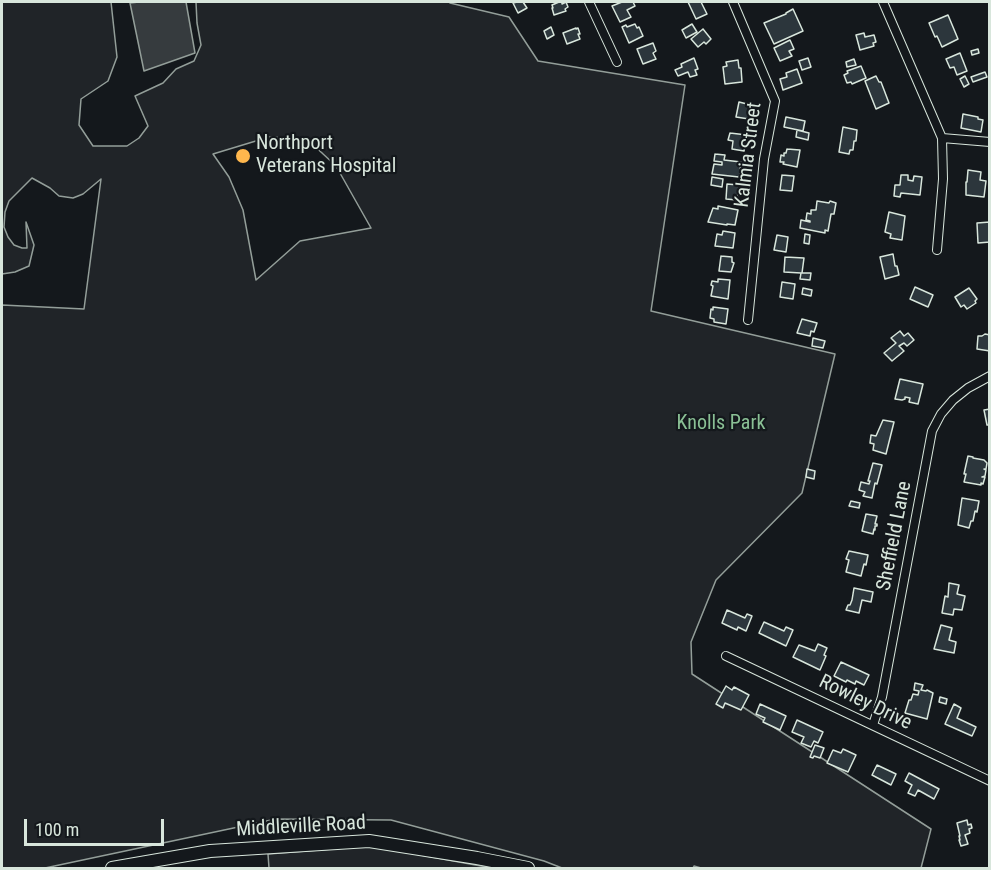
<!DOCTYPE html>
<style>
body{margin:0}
#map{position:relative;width:991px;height:870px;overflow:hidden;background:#14181c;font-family:"Roboto Condensed",sans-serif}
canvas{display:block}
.frame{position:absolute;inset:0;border:3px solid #d8e6dc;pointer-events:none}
.scale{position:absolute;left:24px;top:819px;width:140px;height:27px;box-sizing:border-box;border:3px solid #d8e6dc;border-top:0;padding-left:8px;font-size:18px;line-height:21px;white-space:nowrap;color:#d8e6dc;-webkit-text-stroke:4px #14181c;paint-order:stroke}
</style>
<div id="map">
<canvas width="991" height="870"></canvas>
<div class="frame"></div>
<div class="scale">100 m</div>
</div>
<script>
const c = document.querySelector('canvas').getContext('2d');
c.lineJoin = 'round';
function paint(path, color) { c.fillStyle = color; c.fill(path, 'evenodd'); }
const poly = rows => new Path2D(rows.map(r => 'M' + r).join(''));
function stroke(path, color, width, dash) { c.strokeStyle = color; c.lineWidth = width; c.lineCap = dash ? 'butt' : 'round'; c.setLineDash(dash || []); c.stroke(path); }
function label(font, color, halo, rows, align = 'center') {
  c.font = font + ' "Roboto Condensed",sans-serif'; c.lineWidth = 4.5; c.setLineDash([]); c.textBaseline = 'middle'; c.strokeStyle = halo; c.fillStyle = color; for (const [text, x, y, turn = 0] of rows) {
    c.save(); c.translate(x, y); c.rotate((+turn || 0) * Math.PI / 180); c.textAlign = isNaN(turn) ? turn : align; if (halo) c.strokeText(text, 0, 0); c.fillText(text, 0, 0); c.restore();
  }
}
const green = poly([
 [2,2,111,2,117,57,108,81,81,99,79,125,93,146,127,146,139,138,148,126,135,96,163,83,176,69,194,61,201,45,197,23,196,2,449,2,450,3,509,17,538,61,685,85,651,311,835,354,802,493,716,580,691,642,692,674,931,829,921,868,701,868,694,866,693,868,562,868,544,861,391,820,276,819,45,868,2,868,2,305,84,309,101,179,83,194,73,198,59,196,50,188,32,178,9,201,5,212,4,227,8,237,14,245,22,248,27,248,26,222,34,245,29,266,15,272,2,274,2,2],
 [269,137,307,139,336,166,371,228,300,241,256,280,243,210,229,177,213,154,269,137],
 [371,846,492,868,269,868,268,854,371,846]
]);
paint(green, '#202428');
stroke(green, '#939e99', 1.5);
const water = poly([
 [139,2,186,2,195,53,144,71,130,3,139,2]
]);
paint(water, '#363b3e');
stroke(water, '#939e99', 1.5);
const building = poly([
 [517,2,523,2,527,8,518,13,513,3,517,2],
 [559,2,562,2,562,4,566,2,568,7,565,9,566,11,554,15,552,8,553,8,552,5,559,2],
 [622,2,633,2,635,6,627,10,631,17,620,22,612,6,622,2],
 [688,2,701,2,707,14,696,19,688,2],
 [793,9,803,31,774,44,764,23,786,14,786,13,793,9],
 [948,15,958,39,942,47,937,36,935,37,929,23,948,15],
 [635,24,637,28,639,27,643,36,629,43,622,27,626,25,627,27,635,24],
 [692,24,697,32,686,38,682,30,692,24],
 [551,27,554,35,547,39,544,31,551,27],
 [576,28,576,29,578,28,580,34,578,34,580,39,567,44,563,33,576,28],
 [703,29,711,39,706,44,704,42,698,47,691,39,703,29],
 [864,33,865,37,874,35,876,42,873,43,874,46,860,50,856,35,864,33],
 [790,40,794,49,789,51,792,56,780,61,774,48,790,40],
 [653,43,656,51,653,53,656,59,643,64,637,49,653,43],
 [978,49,979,53,972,55,971,51,978,49],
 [960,53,967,71,957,75,954,67,950,68,946,59,960,53],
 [694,58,698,69,695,70,697,75,690,77,688,72,678,76,675,70,682,67,681,64,694,58],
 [808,58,811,67,802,70,799,61,808,58],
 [854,59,856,65,847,67,846,62,854,59],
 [738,60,739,68,741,68,742,82,725,84,723,67,727,66,726,62,738,60],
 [861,66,866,78,852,84,851,82,847,83,844,75,848,73,847,71,861,66],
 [797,69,802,83,783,90,780,79,787,77,786,73,797,69],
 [985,72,987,77,973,82,971,77,985,72],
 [876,76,879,82,881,82,889,103,876,109,865,81,876,76],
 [965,76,969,84,964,87,960,79,965,76],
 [739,102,751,105,749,119,736,117,739,102],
 [963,114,978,117,978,119,983,120,981,132,961,128,963,114],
 [786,117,805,121,803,131,784,127,786,117],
 [843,127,857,130,856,141,854,141,853,150,850,150,849,154,839,152,843,127],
 [797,130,809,133,808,140,796,137,797,130],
 [730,133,747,135,744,151,732,149,733,141,728,140,730,133],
 [787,149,800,150,797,167,783,164,784,162,780,162,781,155,784,156,784,153,786,153,787,149],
 [715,154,725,155,724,160,741,162,740,168,742,168,739,177,712,174,714,164,722,165,722,162,714,161,715,154],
 [968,170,981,172,980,180,986,181,984,197,966,195,966,182,967,182,968,170],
 [782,175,794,176,792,191,780,190,782,175],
 [901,175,908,175,908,180,913,181,914,176,922,177,920,195,901,193,900,197,894,196,895,185,900,185,901,175],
 [712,177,723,179,722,187,711,185,712,177],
 [727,184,739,185,737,200,726,199,727,184],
 [817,201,829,203,830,201,836,203,834,214,831,214,828,231,825,230,825,233,800,228,801,220,810,222,810,221,806,220,807,213,811,214,811,210,816,210,817,201],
 [718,206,738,210,735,225,727,224,727,225,708,222,713,208,718,209,718,206],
 [889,212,905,216,902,240,890,238,891,234,885,232,889,212],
 [990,222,990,242,978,243,977,223,990,222],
 [723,231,735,233,733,248,715,246,717,234,722,235,723,231],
 [805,234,810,235,809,244,804,243,805,234],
 [777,235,788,237,786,252,774,250,777,235],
 [893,254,895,266,897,266,899,275,885,279,880,257,893,254],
 [721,256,732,257,732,262,734,263,731,272,719,271,721,256],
 [785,257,804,258,802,273,811,273,810,280,800,279,801,273,784,272,785,257],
 [718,279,730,280,728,299,711,296,713,286,711,285,712,281,718,282,718,279],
 [782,282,795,284,793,299,780,297,782,282],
 [915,287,933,295,928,307,910,299,915,287],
 [803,288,812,290,811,296,802,294,803,288],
 [969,288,977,299,975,301,976,303,967,309,964,305,961,307,955,297,969,288],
 [713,307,728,309,726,324,714,322,714,319,710,318,711,309,713,310,713,307],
 [802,319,817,323,814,332,811,331,810,336,797,333,802,319],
 [900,331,904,336,908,333,914,340,907,346,904,343,899,346,904,351,892,361,884,353,896,343,891,338,900,331],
 [985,334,990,335,990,351,977,349,978,336,982,336,985,334],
 [813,338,825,341,823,348,812,346,813,338],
 [900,379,923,384,918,404,909,402,910,398,905,397,905,399,902,400,895,399,900,379],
 [990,409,990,425,987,425,984,410,990,409],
 [883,420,894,422,886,454,873,450,874,444,870,443,871,435,876,436,883,420],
 [968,456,973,457,973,458,984,460,987,463,986,469,984,469,986,470,985,476,982,477,985,477,983,484,981,483,981,485,964,482,966,474,964,474,968,456],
 [873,463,882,465,877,484,875,483,872,498,863,496,865,492,859,490,861,482,869,484,870,481,868,481,873,463],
 [807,469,815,471,814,479,806,477,807,469],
 [962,498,979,501,977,512,975,511,973,521,971,521,969,528,958,525,962,498],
 [851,501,860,503,859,508,849,506,851,501],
 [866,514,877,516,875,524,877,524,877,526,875,526,875,530,874,529,873,534,862,531,866,514],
 [849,551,868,555,866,565,864,564,861,576,846,572,849,560,846,559,849,551],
 [949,583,959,585,957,594,965,596,962,610,954,609,953,615,942,613,945,596,948,597,949,583],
 [854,588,873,592,871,602,862,600,859,613,846,610,848,605,850,605,852,600,854,588],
 [727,610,745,618,747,614,752,616,746,631,738,627,737,630,722,623,727,610],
 [764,622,784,631,786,627,793,630,786,646,759,633,764,622],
 [941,625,952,628,949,640,956,642,954,653,934,649,941,625],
 [818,644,827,648,824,655,826,656,820,670,793,657,799,645,815,651,818,644],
 [841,662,869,675,864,685,856,681,855,684,847,680,846,682,834,676,841,662],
 [915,683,923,685,921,690,926,691,927,690,933,693,927,719,905,713,909,700,911,700,913,694,918,695,919,691,914,690,915,683],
 [726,686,732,690,734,687,749,695,741,710,725,703,723,708,716,704,726,686],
 [940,697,947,699,946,704,939,702,940,697],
 [760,704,786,716,780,730,763,722,765,718,756,714,760,704],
 [954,704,961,708,957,718,976,727,972,736,945,724,954,704],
 [797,720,823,732,818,743,814,741,811,747,801,743,804,737,792,732,797,720],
 [815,745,824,748,820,758,814,756,813,758,810,757,815,745],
 [843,749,856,755,848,772,827,763,833,750,841,753,843,749],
 [877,765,896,774,891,785,872,775,877,765],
 [909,773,939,789,934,799,918,790,915,796,908,793,912,785,905,781,909,773],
 [967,820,968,825,971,824,972,828,969,829,970,833,965,835,968,844,961,846,959,840,960,840,959,836,960,836,957,823,967,820]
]);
paint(building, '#2c363c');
stroke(building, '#d8e6dc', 1.5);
const street = poly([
 [589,2,617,62],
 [733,2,775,101,764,159,748,320],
 [883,2,942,138,943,179,937,250],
 [942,138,990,142],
 [726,656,990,781],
 [873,725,882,697,932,431,941,414,953,400,968,388,990,376]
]);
const secondary = poly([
 [112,868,210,851,369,841,477,858,528,868]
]);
stroke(street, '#d8e6dc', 10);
stroke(secondary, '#d8e6dc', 14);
stroke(street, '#14181c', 8);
stroke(secondary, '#14181c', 12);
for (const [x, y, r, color] of [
 [243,156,8,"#ffb74d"]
]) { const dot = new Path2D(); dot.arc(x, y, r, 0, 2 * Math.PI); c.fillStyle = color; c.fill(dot); stroke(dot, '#14181c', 2); }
label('20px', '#d8e6dc', '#14181c', [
 ["Northport",256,144],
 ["Veterans Hospital",256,167]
], 'left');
label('20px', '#d8e6dc', '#14181c', [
 ["Kalmia Street",749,155,-83],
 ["Sheffield Lane",895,536,-79],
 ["Rowley Drive",865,703,26],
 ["Middleville Road",301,827,-3]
]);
label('20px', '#8ac095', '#14181c', [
 ["Knolls Park",721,424]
]);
</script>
